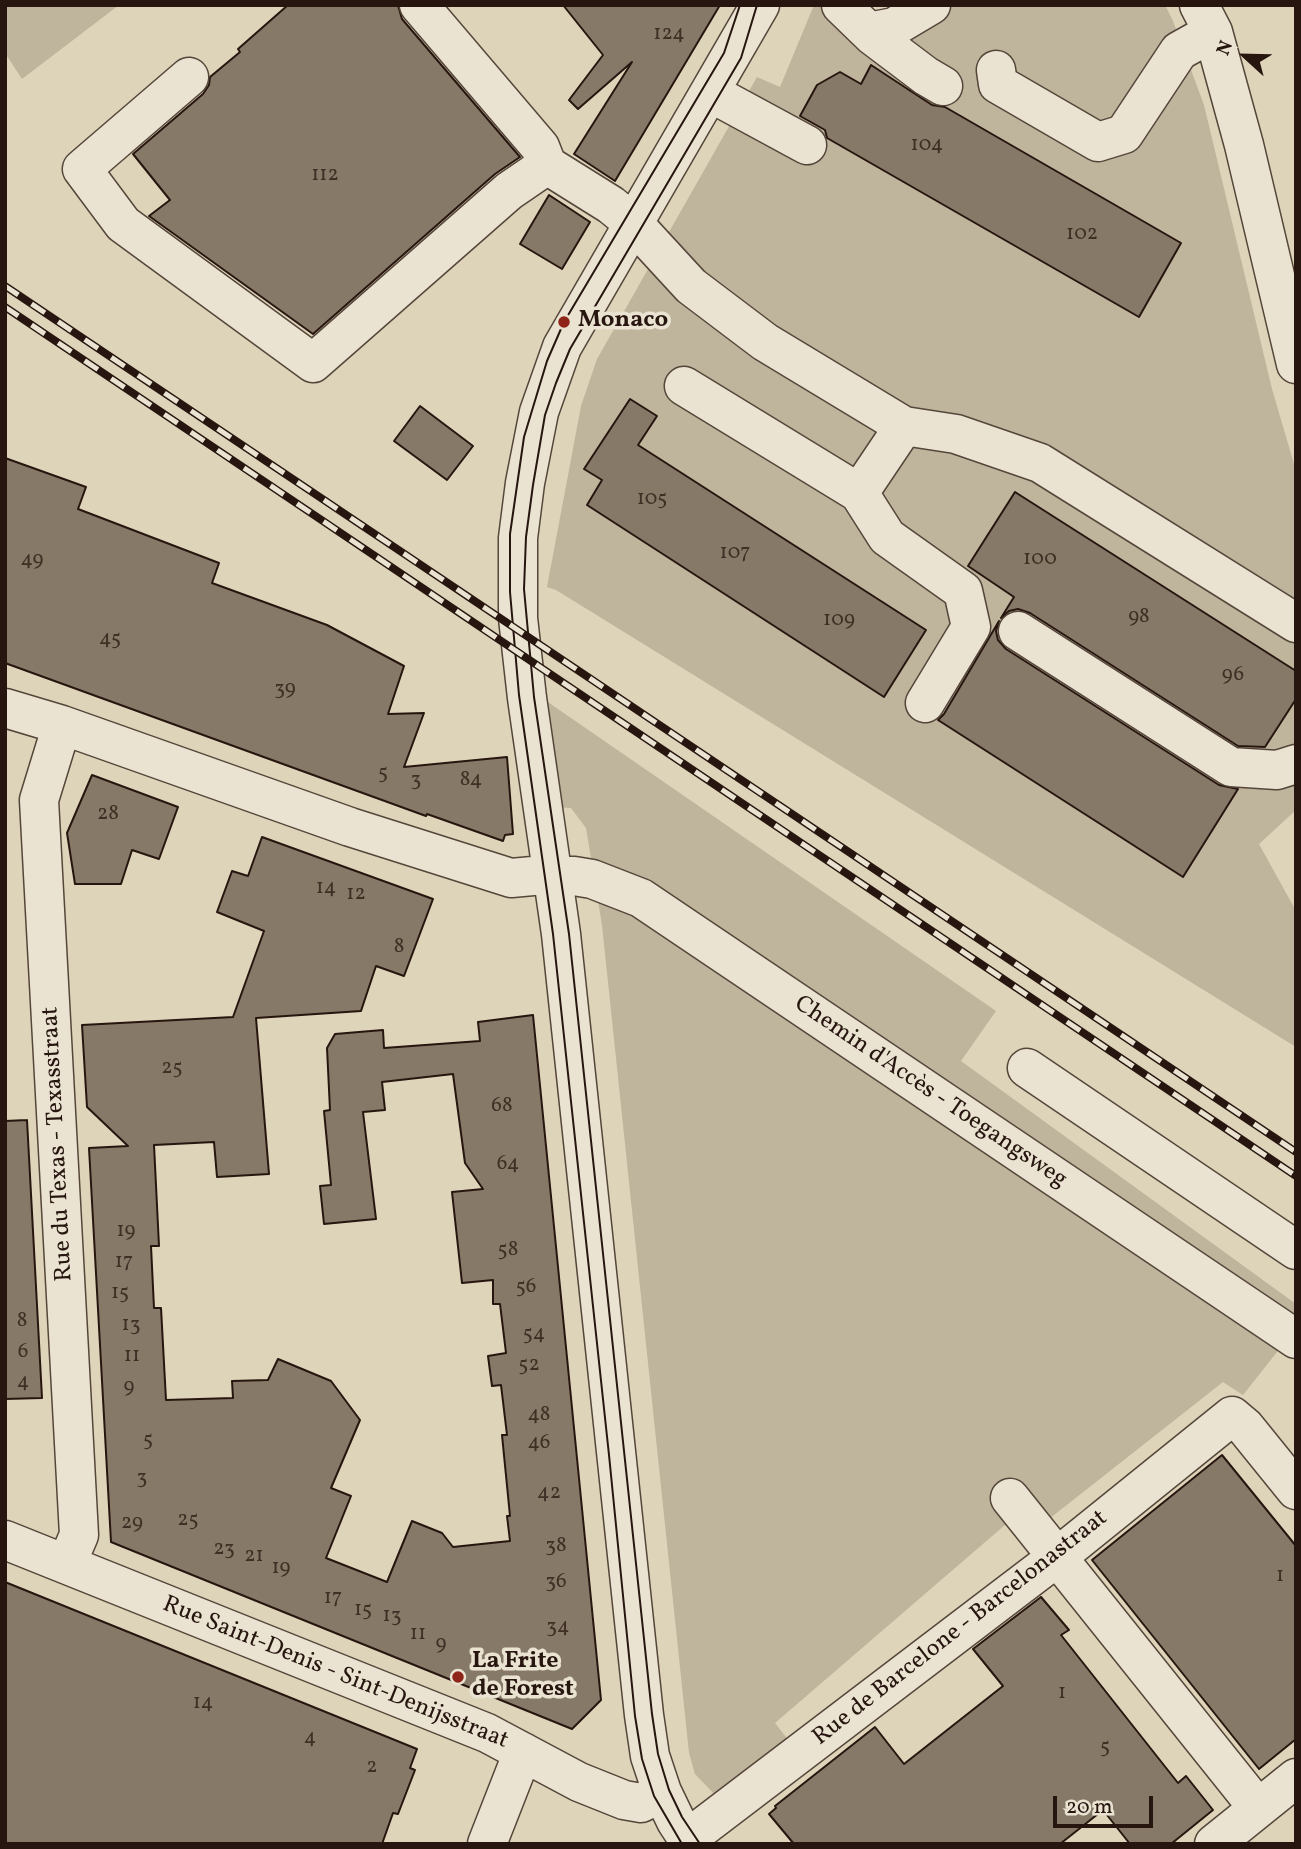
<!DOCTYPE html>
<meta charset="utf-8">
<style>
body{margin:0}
#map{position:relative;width:1301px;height:1849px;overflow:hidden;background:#ded4b9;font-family:Vollkorn,serif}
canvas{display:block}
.frame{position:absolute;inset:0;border:7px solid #27160f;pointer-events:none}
.north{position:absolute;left:1210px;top:21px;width:70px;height:70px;-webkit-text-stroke:5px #eae3d2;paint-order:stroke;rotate:292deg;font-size:19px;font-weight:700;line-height:28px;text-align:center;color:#27160f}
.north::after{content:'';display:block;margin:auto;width:24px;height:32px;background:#27160f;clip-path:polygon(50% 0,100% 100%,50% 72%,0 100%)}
.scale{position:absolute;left:1053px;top:1796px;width:100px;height:32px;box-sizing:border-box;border:4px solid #27160f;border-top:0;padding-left:9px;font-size:21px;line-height:24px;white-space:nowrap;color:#27160f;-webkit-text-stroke:5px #eae3d2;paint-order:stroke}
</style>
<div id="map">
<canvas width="1301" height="1849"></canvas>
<div class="frame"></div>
<div class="north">N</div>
<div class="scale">20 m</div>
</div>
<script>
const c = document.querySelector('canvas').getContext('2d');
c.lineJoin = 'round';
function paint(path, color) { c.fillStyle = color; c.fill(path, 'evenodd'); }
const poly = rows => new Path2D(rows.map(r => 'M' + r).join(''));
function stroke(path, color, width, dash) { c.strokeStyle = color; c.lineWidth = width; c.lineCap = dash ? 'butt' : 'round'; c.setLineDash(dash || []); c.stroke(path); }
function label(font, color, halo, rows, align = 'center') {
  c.font = font + ' Vollkorn,serif'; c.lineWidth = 7; c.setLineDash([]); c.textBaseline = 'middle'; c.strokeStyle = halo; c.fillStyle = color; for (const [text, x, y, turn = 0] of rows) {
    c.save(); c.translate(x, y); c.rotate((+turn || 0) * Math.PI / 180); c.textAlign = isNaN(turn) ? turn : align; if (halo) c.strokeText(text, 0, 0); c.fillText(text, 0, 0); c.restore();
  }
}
paint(poly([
 [5,5,119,5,22,79,5,53],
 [814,5,821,5,857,42,948,5,1165,5,1173,21,1204,105,1272,389,1296,471,1296,810,1259,844,1296,911,1296,1047,556,590,547,587,581,406,597,359,757,77,780,87],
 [542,698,996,1011,961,1061,1296,1304,1296,1328,1243,1395,1223,1382,1021,1541,1005,1525,775,1723,793,1746,720,1800,695,1774,689,1753,602,925,586,828,571,808,555,807]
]), '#bfb49c');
const building = poly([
 [288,5,398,5,402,19,520,157,495,174,313,334,149,216,170,200,133,154,203,94,209,85,210,77,240,52,238,49,288,5],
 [563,5,720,5,615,181,574,154,632,62,578,109,569,100,603,55,563,5],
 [871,65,932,105,945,107,1181,243,1139,317,827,138,825,130,800,116,817,85,840,72,861,84,871,65],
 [549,195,590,222,562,269,520,244,549,195],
 [630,399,657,416,638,445,926,630,884,697,587,505,602,480,584,469,630,399],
 [420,406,473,446,447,480,394,441,420,406],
 [5,458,86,487,78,509,219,563,212,583,327,625,404,666,388,714,424,713,404,767,507,757,513,834,505,835,503,841,427,814,426,816,5,663,5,458],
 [1015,492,1296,671,1296,699,1265,747,1238,746,1030,613,1018,609,1009,611,1001,618,1014,597,968,566,1015,492],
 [999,621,996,631,998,640,1006,649,1219,785,1238,789,1183,877,938,720,944,714,999,621],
 [92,775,178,807,159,859,132,850,121,884,75,884,67,833,92,775],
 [262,837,433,899,404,976,376,966,361,1011,256,1018,269,1174,217,1177,214,1142,154,1145,159,1246,151,1246,154,1308,161,1308,166,1400,233,1398,232,1381,268,1380,278,1359,331,1381,360,1420,331,1488,351,1496,326,1558,387,1582,412,1521,442,1533,453,1547,510,1541,507,1516,510,1516,502,1435,507,1435,501,1385,492,1386,488,1356,506,1353,500,1304,493,1304,493,1280,462,1283,452,1192,483,1189,465,1163,453,1074,382,1082,385,1110,363,1112,376,1219,324,1224,320,1186,331,1185,324,1111,330,1110,327,1048,335,1034,383,1030,384,1048,480,1041,478,1022,533,1015,601,1700,572,1729,111,1542,89,1148,128,1146,87,1107,82,1025,233,1017,264,931,217,912,232,871,248,876,262,837],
 [27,1120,42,1398,5,1399,5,1121,27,1120],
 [1222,1455,1296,1546,1296,1739,1259,1769,1092,1560,1222,1455],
 [5,1582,417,1749,410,1768,415,1770,398,1814,393,1813,382,1844,5,1844,5,1582],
 [1041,1597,1069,1630,1061,1635,1178,1783,1186,1776,1213,1810,1171,1844,1130,1844,1103,1810,1060,1844,794,1844,769,1814,776,1808,775,1806,875,1727,904,1764,1003,1686,973,1649,1041,1597]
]);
paint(building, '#867967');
stroke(building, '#27160f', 2);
const minor = poly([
 [419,5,540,147,547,165,611,205,633,223,691,286,765,342,904,426,956,434,1040,463,1296,623],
 [841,5,873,36,926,76,943,86],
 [1199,5,1213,32,1244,145,1296,364],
 [869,32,894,27,931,5],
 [996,70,998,84,1098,142,1124,134,1179,51,1213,32],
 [189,77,82,169,123,224,313,363,509,191,547,165],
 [711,93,807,145],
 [684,386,859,493],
 [904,426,859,493,887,537,963,591,971,627,925,703],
 [1018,631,1231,767,1277,770,1296,764],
 [5,708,62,725,350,827,511,878,544,875,574,876,592,879,641,898,1296,1339],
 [62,725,39,800,79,1535,67,1563],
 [1027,1068,1296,1250],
 [1010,1498,1258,1808],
 [5,1540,487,1733,579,1782,624,1800,641,1803,662,1792],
 [687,1839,1056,1558,1232,1416,1245,1427,1296,1490],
 [487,1844,523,1752],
 [691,1844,676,1821,662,1792,650,1756,644,1715,561,934,527,698,518,618,518,538,525,483,539,412,562,347,760,5],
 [1214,1844,1296,1778]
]);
stroke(minor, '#55463a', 41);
stroke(minor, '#eae3d2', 38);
stroke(poly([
 [682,1844,654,1796,642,1759,635,1716,609,1455,553,934,519,695,510,592,510,534,524,437,547,361,564,322,724,53,740,5],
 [700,1844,682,1817,669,1790,658,1754,652,1714,569,934,534,697,524,589,526,537,533,485,545,415,556,383,570,349,741,58,757,5]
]), '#27160f', 2);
const rail = poly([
 [5,286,1296,1152],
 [5,307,1296,1176]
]);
stroke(rail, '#27160f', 8);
stroke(rail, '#eae3d2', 5, [16]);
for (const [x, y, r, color] of [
 [564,322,7,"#8f2418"],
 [458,1677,7,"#8f2418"]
]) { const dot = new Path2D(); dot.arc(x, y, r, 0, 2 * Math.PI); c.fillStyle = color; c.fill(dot); stroke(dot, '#eae3d2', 2.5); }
label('21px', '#3f2f25', null, [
 ["124",669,35],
 ["104",927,146],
 ["112",325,176],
 ["102",1082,235],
 ["105",652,500],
 ["107",735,554],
 ["100",1040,560],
 ["49",32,561],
 ["98",1139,618],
 ["109",839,621],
 ["45",110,640],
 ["96",1233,676],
 ["39",285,690],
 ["5",383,774],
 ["3",416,781],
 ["84",471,781],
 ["28",108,815],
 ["14",326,889],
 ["12",356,895],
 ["8",399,948],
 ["25",172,1069],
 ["68",502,1107],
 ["64",508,1165],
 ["19",126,1232],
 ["58",508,1251],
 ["17",124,1263],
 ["56",526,1288],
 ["15",120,1294],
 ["8",22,1322],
 ["13",131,1326],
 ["54",534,1335],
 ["6",23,1353],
 ["11",132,1357],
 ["52",529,1366],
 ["4",23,1383],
 ["9",129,1388],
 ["48",539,1416],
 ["5",148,1441],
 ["46",539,1444],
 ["3",142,1479],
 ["42",549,1494],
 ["25",188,1521],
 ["29",132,1524],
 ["38",556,1547],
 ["23",224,1550],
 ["21",254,1557],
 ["19",281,1569],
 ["1",1280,1577],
 ["36",556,1583],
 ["17",333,1599],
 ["15",363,1611],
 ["13",392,1617],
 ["34",558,1628],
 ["11",418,1635],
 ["9",441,1645],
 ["1",1062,1694],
 ["14",203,1704],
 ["4",310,1739],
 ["5",1105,1748],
 ["2",372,1768]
]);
label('bold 24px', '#27160f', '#eae3d2', [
 ["Monaco",578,322],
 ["La Frite",472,1663],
 ["de Forest",472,1691]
], 'left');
label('24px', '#27160f', '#eae3d2', [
 ["Chemin d'Accès - Toegangsweg",930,1093,34],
 ["Rue du Texas - Texasstraat",59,1144,-93],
 ["Rue de Barcelone - Barcelonastraat",961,1629,-38],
 ["Rue Saint-Denis - Sint-Denijsstraat",335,1674,22]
]);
</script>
